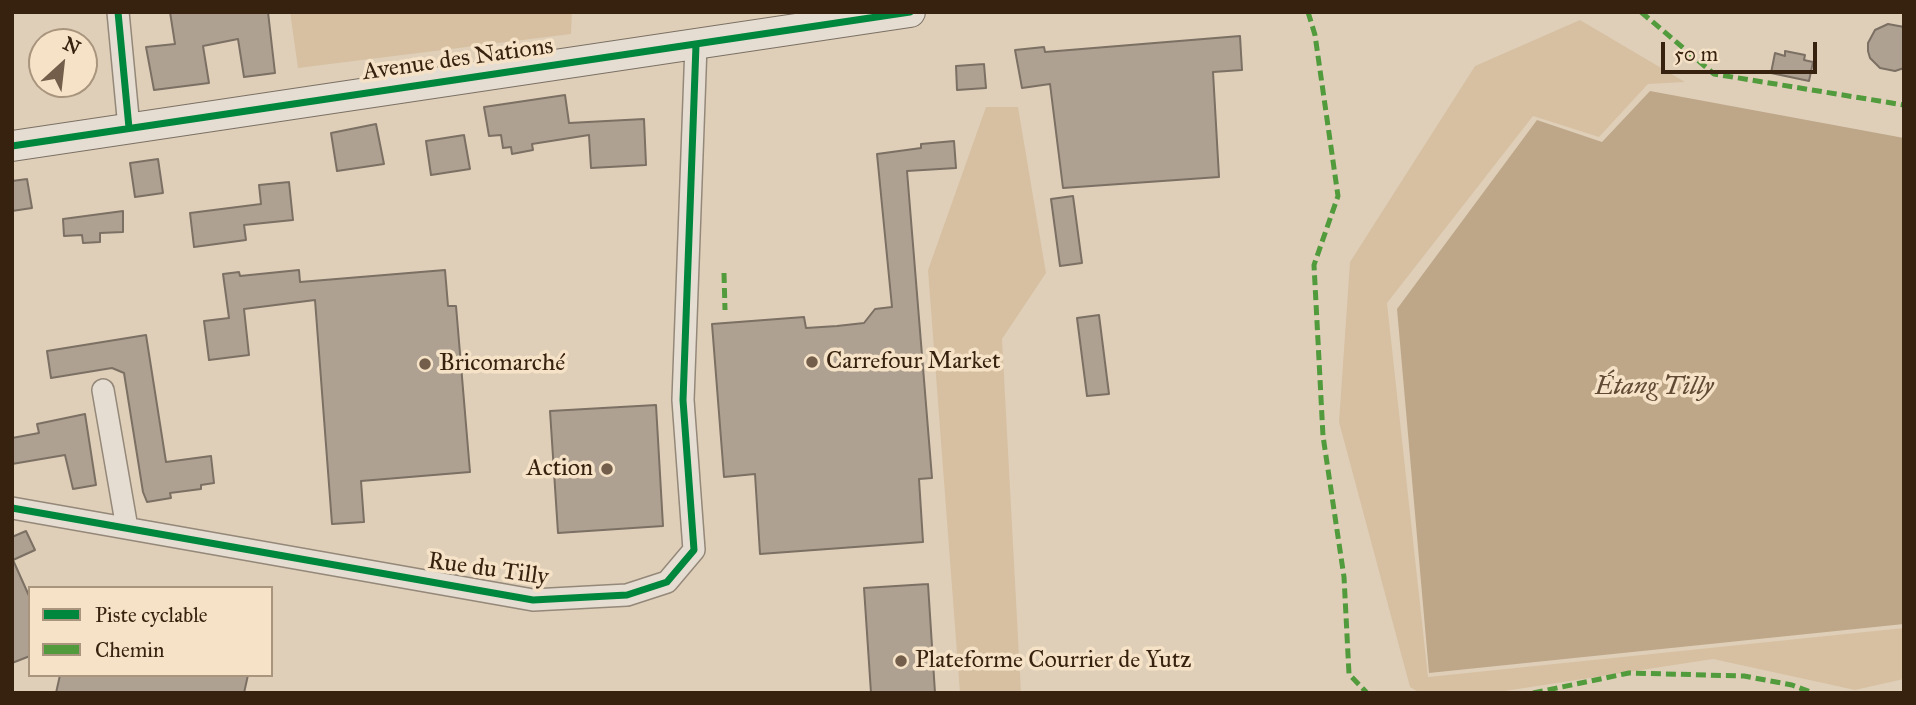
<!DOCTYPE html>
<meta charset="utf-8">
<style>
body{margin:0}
#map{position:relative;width:1916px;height:705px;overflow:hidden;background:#dfcfb9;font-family:"IM FELL Great Primer",serif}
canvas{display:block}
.frame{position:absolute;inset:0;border:14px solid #37210f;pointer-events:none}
.legend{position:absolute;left:28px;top:586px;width:245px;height:91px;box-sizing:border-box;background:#f5e2c7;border:2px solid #a9957d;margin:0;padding:9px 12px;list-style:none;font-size:21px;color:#37210f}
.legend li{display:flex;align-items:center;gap:14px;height:35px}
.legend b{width:35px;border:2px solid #a9957d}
.north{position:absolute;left:28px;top:28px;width:70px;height:70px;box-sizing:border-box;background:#f5e2c7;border:2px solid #a9957d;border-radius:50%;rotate:27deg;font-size:19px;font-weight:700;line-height:28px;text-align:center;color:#37210f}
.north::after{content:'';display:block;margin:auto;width:24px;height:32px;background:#725e4a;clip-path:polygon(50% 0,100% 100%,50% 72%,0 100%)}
.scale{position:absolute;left:1661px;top:42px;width:156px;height:32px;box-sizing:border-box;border:4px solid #37210f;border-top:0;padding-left:9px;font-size:21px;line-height:24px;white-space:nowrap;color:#37210f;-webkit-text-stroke:5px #f5e2c7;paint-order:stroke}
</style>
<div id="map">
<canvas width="1916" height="705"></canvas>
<div class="frame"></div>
<ul class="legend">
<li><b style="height:9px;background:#00873e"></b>Piste cyclable</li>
<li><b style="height:9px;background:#519b3c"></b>Chemin</li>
</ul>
<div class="north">N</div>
<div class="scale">50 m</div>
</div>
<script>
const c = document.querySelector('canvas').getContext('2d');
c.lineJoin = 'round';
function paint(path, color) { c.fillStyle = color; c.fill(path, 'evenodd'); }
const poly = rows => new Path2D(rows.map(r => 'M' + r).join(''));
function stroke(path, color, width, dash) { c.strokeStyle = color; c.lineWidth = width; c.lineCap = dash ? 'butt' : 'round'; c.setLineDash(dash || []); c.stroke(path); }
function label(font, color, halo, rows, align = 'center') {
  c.font = font + ' "IM FELL Great Primer",serif'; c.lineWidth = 7; c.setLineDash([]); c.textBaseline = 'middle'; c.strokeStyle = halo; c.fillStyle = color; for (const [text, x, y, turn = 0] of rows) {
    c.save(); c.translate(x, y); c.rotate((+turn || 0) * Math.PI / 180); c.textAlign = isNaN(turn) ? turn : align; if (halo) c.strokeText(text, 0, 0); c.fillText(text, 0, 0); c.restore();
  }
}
paint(poly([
 [290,12,572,12,571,34,298,68],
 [1580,20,1685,82,1648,84,1599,137,1533,116,1387,303,1428,677,1904,628,1904,679,1855,690,1713,659,1492,693,1420,693,1410,687,1339,422,1350,262,1475,66],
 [986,107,1018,107,1046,273,1002,339,1021,693,960,693,928,270]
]), '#d7c0a2');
paint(poly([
 [1650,91,1904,138,1904,624,1429,673,1397,309,1537,120,1602,142]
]), '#bea789');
const building = poly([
 [170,12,268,12,275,73,244,77,238,39,203,46,209,83,154,90,146,47,175,44,170,12],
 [1888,24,1904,27,1904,68,1895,71,1880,68,1870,58,1868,51,1868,43,1875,30,1888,24],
 [1240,36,1242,70,1213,72,1219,177,1063,188,1050,84,1022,88,1015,50,1044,47,1045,52,1240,36],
 [1785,51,1805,55,1804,60,1813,62,1809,81,1771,73,1775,53,1785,56,1785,51],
 [984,64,986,88,957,90,956,66,984,64],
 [565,95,569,123,644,119,646,165,591,168,589,135,532,144,533,150,512,154,511,147,503,148,501,135,489,136,484,107,565,95],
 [376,124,384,164,337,171,331,133,376,124],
 [464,135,470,169,431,175,426,141,464,135],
 [954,141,956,168,907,171,932,478,919,479,923,542,760,554,755,474,724,477,712,324,804,317,806,328,837,326,864,323,875,309,892,307,877,154,921,148,921,144,954,141],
 [158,159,163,193,135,197,130,163,158,159],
 [27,179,32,208,12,211,12,181,27,179],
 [289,182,293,220,244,225,246,240,194,247,190,213,261,204,259,185,289,182],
 [1073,196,1082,263,1060,266,1051,199,1073,196],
 [123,211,123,232,100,233,100,242,83,243,82,235,64,236,63,219,123,211],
 [299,270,300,282,445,270,448,306,456,306,470,472,361,481,364,522,332,524,315,300,244,309,249,355,209,360,204,321,229,318,223,274,239,272,240,276,299,270],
 [1099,315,1109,394,1087,396,1077,318,1099,315],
 [146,335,166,462,211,456,214,483,201,485,201,489,170,493,171,498,147,502,143,492,124,373,112,368,51,378,47,351,146,335],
 [656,405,663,526,558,533,550,411,656,405],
 [85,414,96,485,73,489,65,455,12,464,12,438,39,433,37,424,85,414],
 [26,531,35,550,13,560,30,598,30,656,12,663,12,537,26,531],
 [928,584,935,693,871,693,864,588,928,584],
 [60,675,248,675,244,693,56,693,60,675]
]);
paint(building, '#aea191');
stroke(building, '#7b7063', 2);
const street = poly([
 [118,12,129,128],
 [103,390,127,528],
 [12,508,533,600,627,595,667,582,694,550,683,400,696,45]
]);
const secondary = poly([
 [12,146,910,12]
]);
stroke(street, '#948879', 24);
stroke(secondary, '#7b7063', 32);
stroke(street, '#e5ddd2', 21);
stroke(secondary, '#e5ddd2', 30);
stroke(poly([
 [1308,12,1315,35,1338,196,1314,265,1323,436,1344,577,1349,674,1367,693],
 [1641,12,1714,74,1904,105],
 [724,273,725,310],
 [1533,693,1629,673,1744,676,1792,685,1813,693]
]), '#519b3c', 5, [10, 5]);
stroke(poly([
 [118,12,129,128],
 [12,146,910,12],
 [12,508,533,600,627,595,667,582,694,550,683,400,696,45]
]), '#00873e', 7);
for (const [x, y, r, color] of [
 [812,362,7,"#725e4a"],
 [425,364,7,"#725e4a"],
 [607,469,7,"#725e4a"],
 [901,661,7,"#725e4a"]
]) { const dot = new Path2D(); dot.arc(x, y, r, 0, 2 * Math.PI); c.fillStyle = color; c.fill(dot); stroke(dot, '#f5e2c7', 2.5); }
label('24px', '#37210f', '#f5e2c7', [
 ["Avenue des Nations",458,60,-8],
 ["Rue du Tilly",488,570,8]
]);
label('24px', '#37210f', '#f5e2c7', [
 ["Carrefour Market",826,362],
 ["Bricomarché",439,364],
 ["Action",593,469,"right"],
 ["Plateforme Courrier de Yutz",915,661]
], 'left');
label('italic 26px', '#614a33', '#f5e2c7', [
 ["Étang Tilly",1654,388]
]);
</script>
